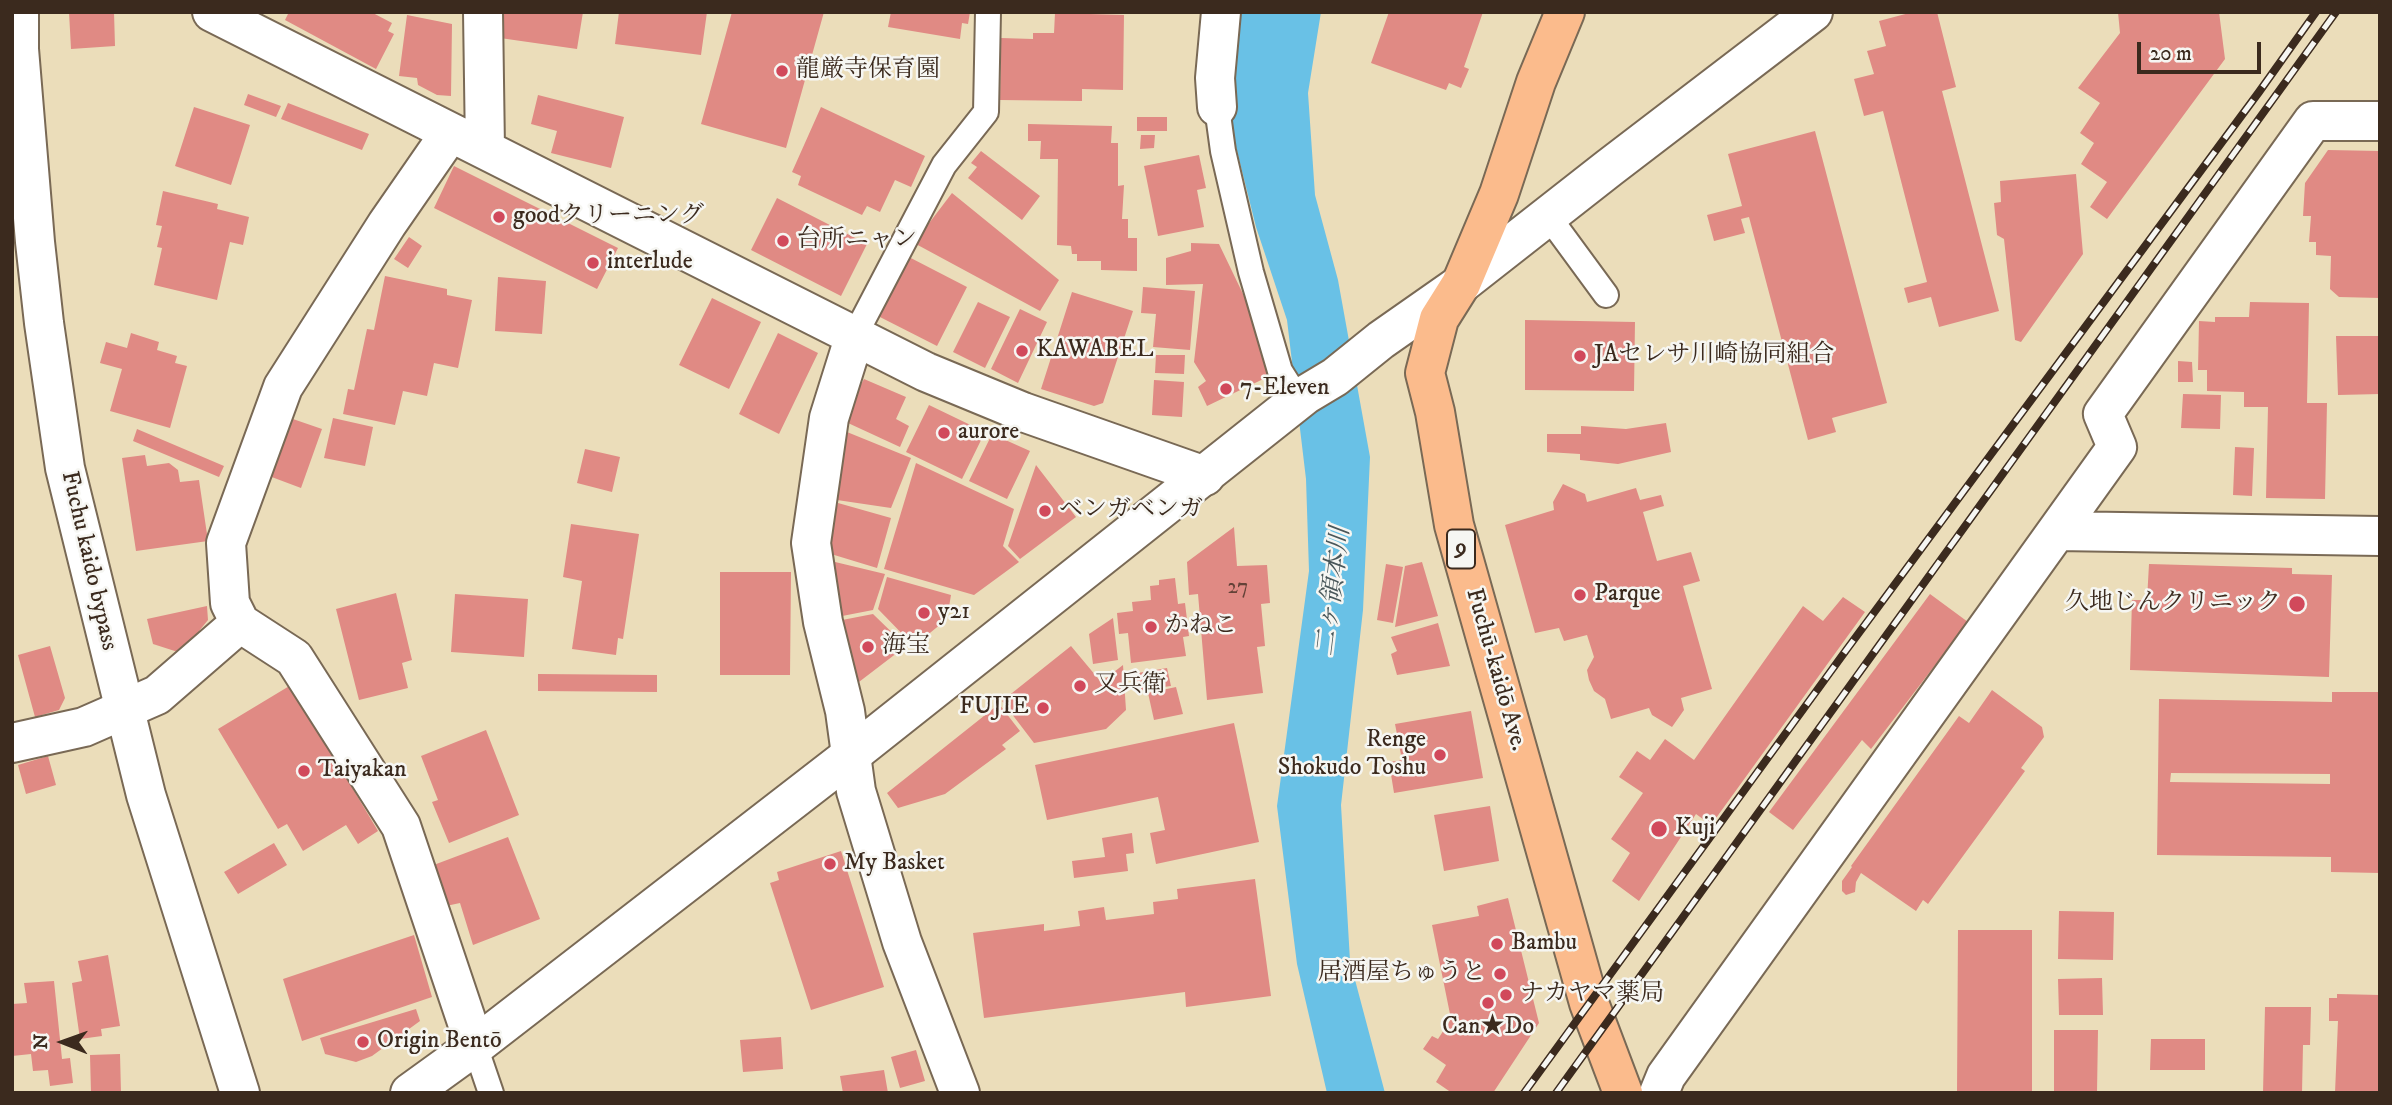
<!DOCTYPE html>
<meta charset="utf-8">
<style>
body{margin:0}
#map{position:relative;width:2392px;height:1105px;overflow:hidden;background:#ebddba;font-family:"IM FELL DW Pica",serif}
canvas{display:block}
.frame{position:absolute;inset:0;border:14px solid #3b2a1e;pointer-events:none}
.north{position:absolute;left:28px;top:1007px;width:70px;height:70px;-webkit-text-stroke:5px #f6f6f2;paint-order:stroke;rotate:271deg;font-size:19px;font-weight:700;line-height:28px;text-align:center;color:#3b2a1e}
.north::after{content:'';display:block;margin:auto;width:24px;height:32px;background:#3b2a1e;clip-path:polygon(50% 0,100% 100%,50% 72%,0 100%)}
.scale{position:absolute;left:2137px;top:42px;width:124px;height:32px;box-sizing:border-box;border:4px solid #3b2a1e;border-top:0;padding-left:9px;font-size:21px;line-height:24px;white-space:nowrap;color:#3b2a1e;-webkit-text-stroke:5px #f6f6f2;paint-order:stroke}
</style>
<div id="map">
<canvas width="2392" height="1105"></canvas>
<div class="frame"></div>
<div class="north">N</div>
<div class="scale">20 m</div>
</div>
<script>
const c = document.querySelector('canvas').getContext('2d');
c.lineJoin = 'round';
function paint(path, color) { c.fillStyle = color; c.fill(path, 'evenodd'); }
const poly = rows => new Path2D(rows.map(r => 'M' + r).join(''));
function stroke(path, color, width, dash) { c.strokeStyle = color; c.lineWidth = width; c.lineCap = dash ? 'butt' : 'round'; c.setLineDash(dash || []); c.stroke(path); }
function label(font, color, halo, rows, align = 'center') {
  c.font = font + ' "IM FELL DW Pica","Noto Serif JP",serif'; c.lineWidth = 5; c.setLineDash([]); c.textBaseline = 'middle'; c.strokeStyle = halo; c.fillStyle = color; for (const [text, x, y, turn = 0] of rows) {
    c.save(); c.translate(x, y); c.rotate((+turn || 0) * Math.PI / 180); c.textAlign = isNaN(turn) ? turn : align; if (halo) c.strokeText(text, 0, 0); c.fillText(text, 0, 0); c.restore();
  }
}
paint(poly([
 [1241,12,1321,12,1308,93,1315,195,1338,280,1370,457,1363,610,1341,805,1350,961,1385,1093,1327,1093,1297,964,1277,806,1309,571,1306,479,1287,320,1256,227,1231,127]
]), '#69c1e6');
paint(poly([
 [69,12,114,12,115,46,71,49],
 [289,12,371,12,392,23,388,31,394,34,376,69,285,20],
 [504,12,583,12,577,49,500,38],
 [619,12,707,12,701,55,615,44],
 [732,12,824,12,786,148,701,124],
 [891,12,970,12,968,24,962,23,960,39,888,27],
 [1389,12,1483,12,1464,67,1469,69,1461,88,1449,83,1446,90,1371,63],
 [1913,12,1937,12,1956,87,1942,91,1999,311,1939,327,1931,297,1908,303,1904,288,1927,282,1883,111,1864,116,1854,79,1874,74,1867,51,1886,46,1879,21],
 [2118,12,2219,12,2225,59,2107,219,2090,207,2107,182,2081,164,2094,143,2080,133,2100,103,2078,88,2120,33],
 [1055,13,1124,15,1123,90,1082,89,1082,101,1000,100,1001,38,1033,39,1033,33,1054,33],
 [407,15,452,24,451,96,437,95,418,85,417,78,399,76],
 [248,94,281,106,276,117,244,105],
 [538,95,624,117,611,168,551,153,557,131,531,124],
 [288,103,369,134,362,150,281,119],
 [194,107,250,125,231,185,175,166],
 [821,107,925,156,911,187,895,180,880,212,867,206,862,215,798,185,801,176,792,172],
 [1137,117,1167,117,1167,131,1137,131],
 [1028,124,1112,126,1111,143,1118,143,1118,186,1124,185,1122,219,1128,219,1128,238,1137,238,1137,271,1101,270,1101,261,1077,261,1077,254,1072,254,1071,246,1057,245,1058,159,1040,159,1041,141,1028,141],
 [1815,131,1887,403,1832,418,1836,432,1808,440,1749,217,1741,219,1745,233,1714,241,1707,215,1742,206,1728,154],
 [1141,135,1155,135,1154,148,1140,149],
 [2328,150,2380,151,2380,298,2339,297,2330,289,2331,256,2316,255,2316,242,2309,242,2311,216,2303,216,2305,183],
 [981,151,1040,196,1022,220,968,178,977,167,971,163],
 [1199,155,1206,188,1197,190,1204,227,1158,236,1144,166],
 [454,166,618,248,597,289,434,208],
 [2076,174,2083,254,2021,342,2015,340,2004,239,1997,235,1994,203,2001,202,2000,181],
 [163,191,218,204,217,209,249,217,243,245,230,242,217,300,154,285,162,248,157,247,162,226,156,225],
 [952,193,1059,280,1040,311,914,243],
 [777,198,867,244,841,296,751,250],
 [409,237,422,246,408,268,394,259],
 [1191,243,1219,244,1280,371,1207,406,1198,387,1206,381,1194,362,1203,284,1166,285,1166,258,1191,251],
 [905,255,967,287,937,346,874,314],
 [385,276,447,289,447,295,472,300,458,368,434,363,427,396,403,391,395,425,343,414,348,389,354,390,367,329,374,330],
 [498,277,546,281,542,334,495,331],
 [1143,287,1195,291,1190,350,1153,347,1156,314,1141,313],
 [1072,292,1133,311,1103,403,1094,406,1041,389],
 [712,298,761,322,729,389,679,365],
 [978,302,1010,317,985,368,953,352],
 [2250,302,2309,303,2307,403,2327,403,2325,499,2266,498,2268,407,2244,407,2244,392,2207,391,2207,370,2198,370,2199,321,2215,322,2215,317,2249,317],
 [1020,309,1047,322,1018,383,991,369],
 [1525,320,1635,322,1634,391,1525,390],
 [131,333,159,342,157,350,177,356,175,363,187,366,170,428,110,411,122,369,100,363,106,342,127,348],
 [778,333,818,353,779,434,739,414],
 [2336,336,2380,336,2380,394,2338,395],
 [1156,355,1185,355,1184,374,1155,373],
 [2178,361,2192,362,2193,382,2178,382],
 [864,379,906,397,896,419,909,426,900,447,848,423,851,403],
 [1154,380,1184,382,1182,417,1152,415],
 [2183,394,2221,395,2220,429,2181,428],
 [929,405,985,432,962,479,906,452],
 [290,418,322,429,301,488,269,476],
 [333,418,373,427,365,466,324,458],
 [1666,423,1671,452,1618,464,1580,460,1580,454,1547,452,1547,434,1581,434,1581,426,1626,429],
 [137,429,224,466,219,477,133,441],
 [847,432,911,458,891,508,837,500],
 [992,434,1030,451,1007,499,969,481],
 [2235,447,2254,448,2252,496,2233,495],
 [585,449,620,457,612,492,577,483],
 [145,455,147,466,169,463,178,470,180,482,199,480,208,541,136,551,122,458],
 [916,463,1014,509,1003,546,1019,562,974,595,884,569],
 [1036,465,1076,517,1020,559,1008,546],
 [1563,484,1585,494,1587,502,1636,488,1640,500,1661,495,1664,506,1643,512,1657,561,1691,552,1700,581,1683,586,1712,689,1681,698,1684,710,1672,727,1652,715,1649,708,1611,719,1605,699,1594,691,1589,680,1587,670,1594,657,1587,635,1564,641,1559,628,1535,633,1505,525,1554,510,1553,502],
 [838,503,891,518,877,568,831,554,830,527],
 [571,524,639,534,623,639,618,638,616,655,572,649,582,581,563,577],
 [1234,527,1237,566,1267,565,1270,603,1261,604,1265,646,1257,647,1263,693,1207,700,1198,594,1189,595,1187,562],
 [831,561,885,574,873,610,837,617],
 [1422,562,1438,616,1395,627,1405,566],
 [1386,564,1403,567,1393,623,1377,620],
 [2149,564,2292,568,2292,574,2332,575,2329,677,2130,670,2132,600,2147,600],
 [720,572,791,572,790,675,720,675],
 [887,577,951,595,947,619,914,646,878,609],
 [1175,578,1178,604,1185,603,1189,636,1183,637,1186,656,1131,663,1128,633,1119,634,1117,613,1133,611,1132,602,1151,600,1150,586,1159,585,1159,580],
 [396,593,412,660,402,663,408,688,359,700,336,609],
 [455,594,528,599,524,657,451,652],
 [1930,594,1968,622,1871,749,1862,740,1793,830,1769,812],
 [1843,597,1865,612,1711,825,1696,814,1639,901,1612,881,1630,853,1611,839,1643,793,1619,777,1637,751,1650,760,1665,739,1694,760,1803,606,1823,621],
 [207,606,208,620,181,653,153,644,147,619],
 [873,614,906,646,855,685,837,621],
 [1113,618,1118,660,1093,664,1089,634],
 [1438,623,1450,666,1397,675,1391,654,1397,651,1391,637],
 [50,646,65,698,59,710,35,717,18,655],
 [1071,646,1101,682,1123,665,1126,710,1106,729,1034,743,1002,701],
 [1167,668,1171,686,1134,691,1132,674],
 [538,674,657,675,657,692,538,691],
 [291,685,378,831,358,844,346,825,303,851,287,824,278,829,218,729],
 [1176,687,1183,714,1154,720,1148,693],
 [1992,690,2042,727,2044,737,2021,768,2025,771,1928,904,1923,900,1916,911,1861,873,1856,882,1855,892,1846,895,1842,891,1842,881,1852,867,1851,866,1959,716,1969,723],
 [2332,692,2380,692,2380,873,2331,872,2331,857,2157,855,2159,699,2332,702],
 [2171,773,2330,774,2330,784,2170,782],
 [999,704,1020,731,1002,745,1006,749,945,794,898,808,887,793],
 [1471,711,1483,778,1394,793,1389,762,1402,760,1395,724],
 [1234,723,1259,842,1156,864,1150,833,1165,830,1158,797,1047,820,1035,765],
 [486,730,519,815,449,843,432,802,438,800,421,756],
 [48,756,56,785,26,794,18,765],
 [1490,806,1499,861,1444,871,1434,815],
 [1132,833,1134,853,1126,854,1128,871,1074,878,1072,861,1105,857,1102,838],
 [508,837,540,919,473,945,460,903,446,906,431,866],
 [274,843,287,865,238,894,224,872],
 [841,851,884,987,811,1010,770,883,779,880,777,872],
 [1255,879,1271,996,1186,1007,1185,992,984,1018,973,933,1044,924,1044,931,1080,926,1078,911,1104,907,1106,920,1154,914,1153,902,1178,899,1177,889],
 [1508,898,1539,1023,1493,1093,1452,1093,1436,1082,1446,1065,1423,1049,1432,1036,1438,1039,1451,1019,1432,925,1479,916,1477,906],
 [2059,911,2114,912,2113,960,2058,959],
 [1958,930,2032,930,2032,1093,1957,1093],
 [414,935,432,997,302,1041,283,979],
 [108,955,120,1026,101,1029,102,1036,80,1039,72,983,82,981,78,961],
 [2102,978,2103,1015,2059,1015,2058,979],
 [54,981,62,1059,70,1058,73,1083,50,1086,48,1070,33,1071,31,1054,12,1056,12,1004,27,1003,24,983],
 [2337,994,2380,995,2380,1093,2335,1093,2338,1021,2329,1021,2329,998,2337,998],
 [2265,1007,2311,1007,2310,1045,2303,1045,2302,1093,2263,1093],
 [416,1009,420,1021,372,1056,356,1062,325,1054,320,1038],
 [2054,1030,2098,1030,2097,1093,2054,1093],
 [781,1037,783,1069,743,1072,740,1040],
 [2151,1039,2205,1039,2205,1070,2150,1070],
 [916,1050,925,1081,900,1088,891,1057],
 [120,1054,121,1093,91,1093,90,1055],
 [884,1070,888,1093,843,1093,840,1076]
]), '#e08a84');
const service = poly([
 [1217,107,1223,151,1251,272,1280,371,1299,401],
 [1548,216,1606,295],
 [855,335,944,165,986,112,988,12],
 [475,1046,491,1093]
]);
const minor = poly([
 [212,12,926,372,1023,412,1205,476],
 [483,12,485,149],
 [1217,107,1215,78,1221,12],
 [450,133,387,224,283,387,226,543,230,603,240,623,294,658,401,826,475,1046],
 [855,335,829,418,811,543,823,622,845,711,856,791,902,942,960,1093],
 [2057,531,2380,536],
 [12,743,84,727,157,695,240,623],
 [1659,1093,1666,1076,2117,447,2103,414,2313,121,2380,121]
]);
const tertiary = poly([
 [19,12,19,49,35,242,44,323,65,468,146,795,240,1093],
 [410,1093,475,1046,851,755,1305,395,1335,377,1381,340,1461,284,1609,168,1813,12]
]);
const primary = poly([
 [1565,12,1536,82,1499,194,1461,284,1439,319,1425,373,1435,412,1454,525,1589,1003,1623,1093]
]);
stroke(service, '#796955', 28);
stroke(minor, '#796955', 42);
stroke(tertiary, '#796955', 42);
stroke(primary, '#796955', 42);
stroke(service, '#fff', 24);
stroke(minor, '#fff', 38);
stroke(tertiary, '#fff', 38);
stroke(primary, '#fbbb8c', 38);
const rail = poly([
 [1524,1093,1847,649,2259,92,2316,12],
 [1556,1093,2336,12]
]);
stroke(rail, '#3b2a1e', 8);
stroke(rail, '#f6f6f2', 5, [16]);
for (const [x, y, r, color] of [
 [782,71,7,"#d1495b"],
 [499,217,7,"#d1495b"],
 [783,241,7,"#d1495b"],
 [593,263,7,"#d1495b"],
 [1022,351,7,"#d1495b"],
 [1580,356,7,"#d1495b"],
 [1226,389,7,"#d1495b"],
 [944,433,7,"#d1495b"],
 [1045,511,7,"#d1495b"],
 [1580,595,7,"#d1495b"],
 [2297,604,9,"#d1495b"],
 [924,613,7,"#d1495b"],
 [1151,627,7,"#d1495b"],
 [868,647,7,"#d1495b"],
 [1080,686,7,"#d1495b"],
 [1043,708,7,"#d1495b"],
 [1440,755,7,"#d1495b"],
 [304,771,7,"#d1495b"],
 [1659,829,9,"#d1495b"],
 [830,864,7,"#d1495b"],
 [1497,944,7,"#d1495b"],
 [1500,974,7,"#d1495b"],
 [1506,995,7,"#d1495b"],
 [1488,1003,7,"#d1495b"],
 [363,1042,7,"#d1495b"]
]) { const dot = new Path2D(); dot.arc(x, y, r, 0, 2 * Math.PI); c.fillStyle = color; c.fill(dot); stroke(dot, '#f6f6f2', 2.5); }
label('21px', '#644238', null, [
 ["27",1238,589]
]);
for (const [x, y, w] of [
 [1461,549,28]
]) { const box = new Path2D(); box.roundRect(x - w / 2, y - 19.5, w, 39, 5); c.fillStyle = '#f6f6f2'; c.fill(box); stroke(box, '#3b2a1e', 2); }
label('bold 23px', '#3b2a1e', null, [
 ["9",1461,549]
]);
label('24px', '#3b2a1e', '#f6f6f2', [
 ["龍厳寺保育園",796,71],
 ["goodクリーニング",513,217],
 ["台所ニャン",797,241],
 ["interlude",607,263],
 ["KAWABEL",1036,351],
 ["JAセレサ川崎協同組合",1594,356],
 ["7-Eleven",1240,389],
 ["aurore",958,433],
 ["ベンガベンガ",1059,511],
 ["Parque",1594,595],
 ["久地じんクリニック",2281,604,"right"],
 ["y21",938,613],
 ["かねこ",1165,627],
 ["海宝",882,647],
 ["又兵衛",1094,686],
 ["FUJIE",1029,708,"right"],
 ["Renge",1426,741,"right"],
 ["Shokudo Toshu",1426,769,"right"],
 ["Taiyakan",318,771],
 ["Kuji",1675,829],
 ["My Basket",844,864],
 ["Bambu",1511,944],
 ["居酒屋ちゅうと",1486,974,"right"],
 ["ナカヤマ薬局",1520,995],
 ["Can★Do",1488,1028,"center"],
 ["Origin Bentō",377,1042]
], 'left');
label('24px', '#3b2a1e', '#f6f6f2', [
 ["Fuchu kaido bypass",88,561,77],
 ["Fuchū-kaidō Ave.",1495,670,74]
]);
label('italic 26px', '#49575a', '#f6f6f2', [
 ["二ヶ領本川",1335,592,-83]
]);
</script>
